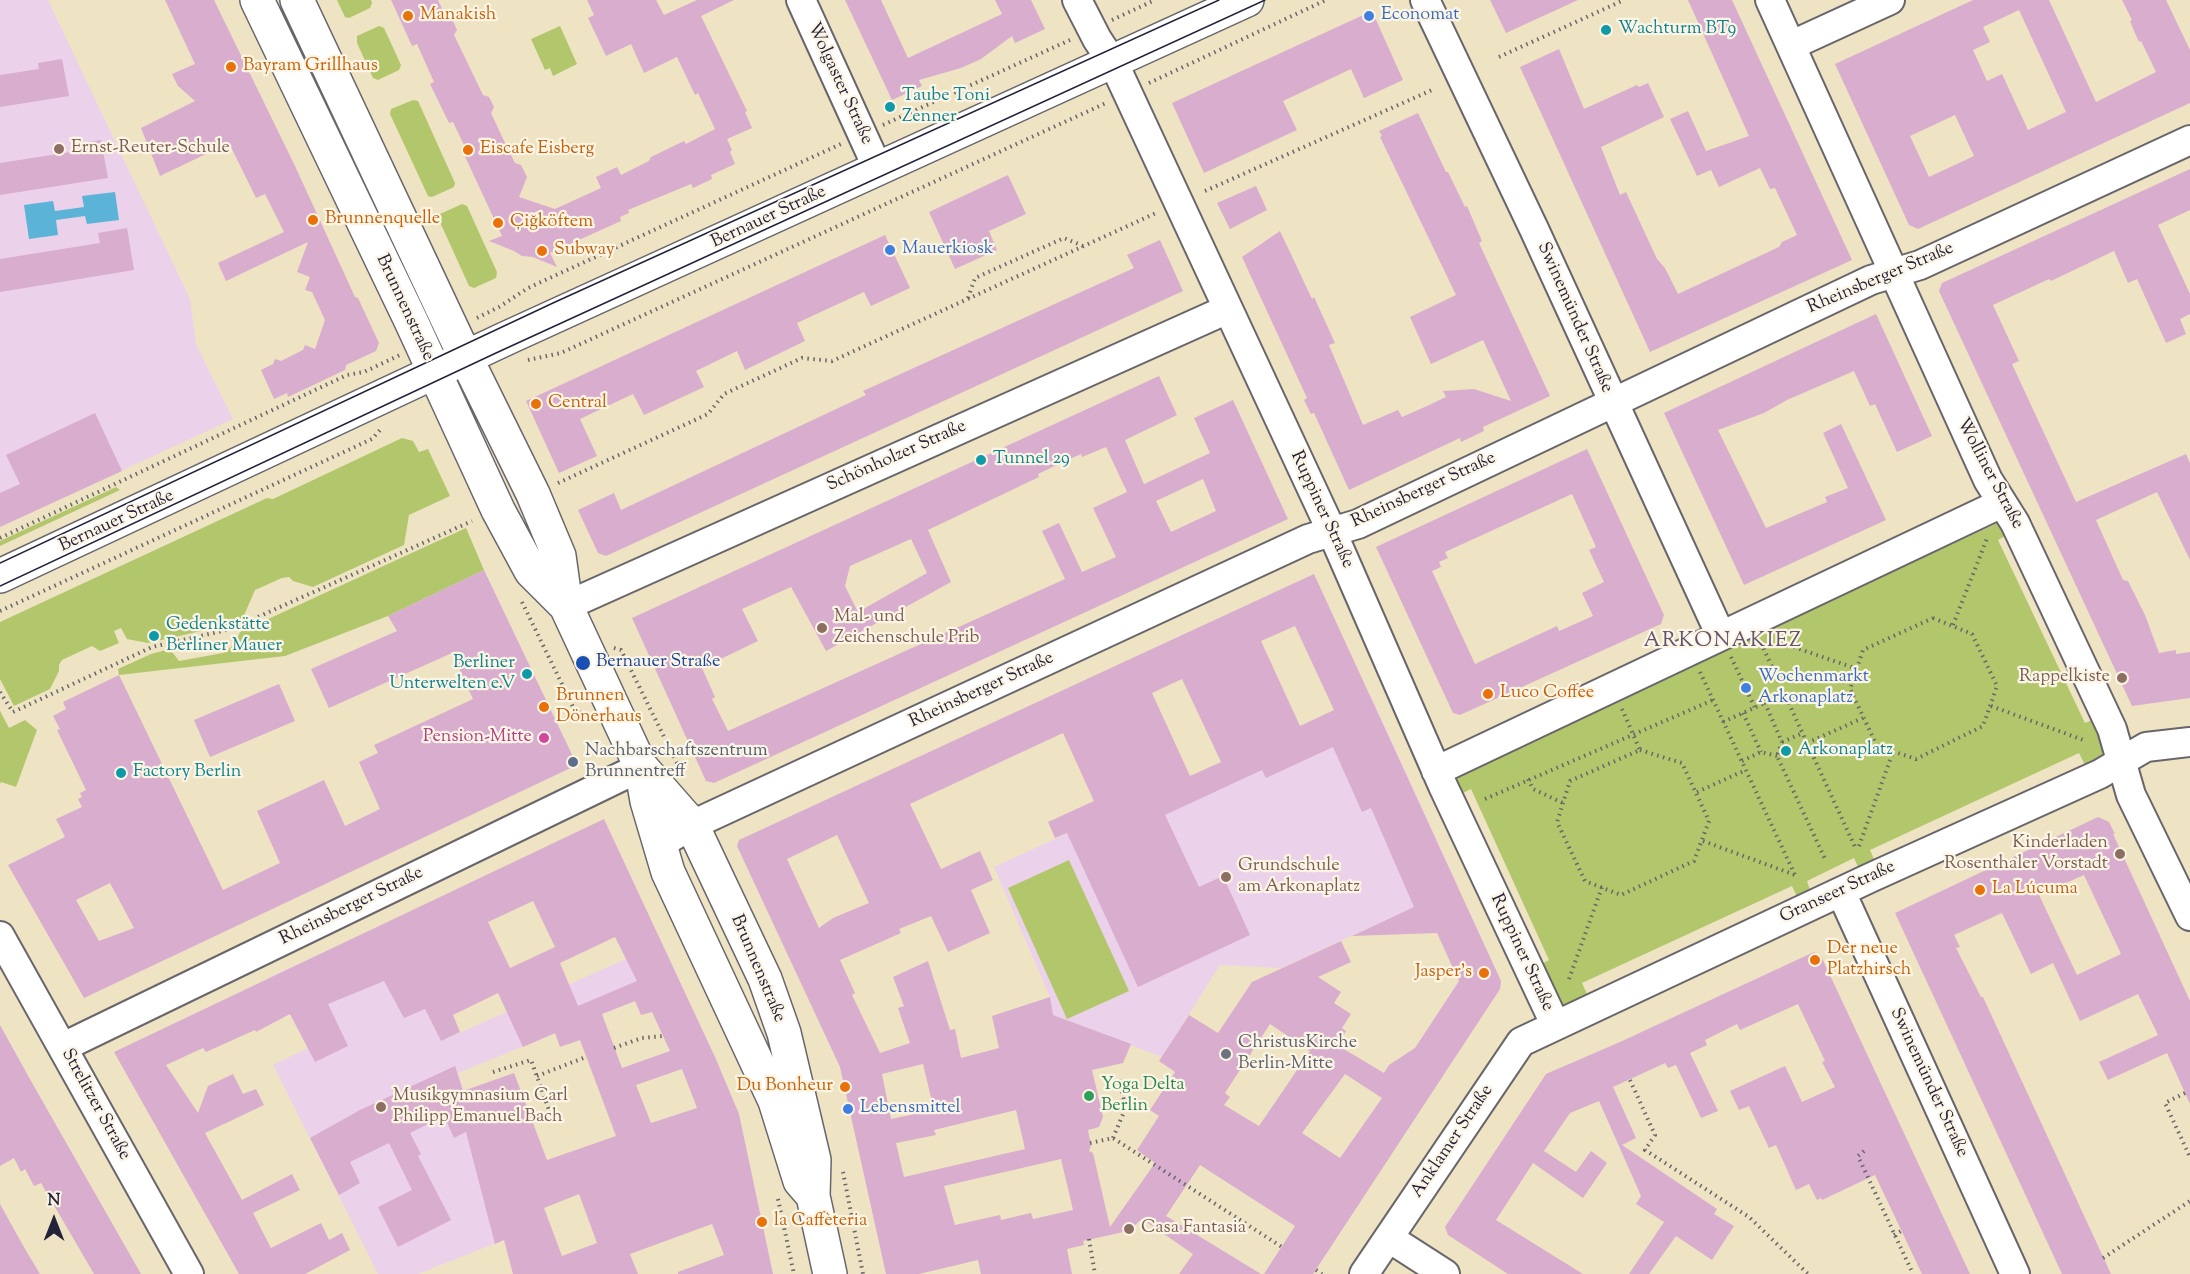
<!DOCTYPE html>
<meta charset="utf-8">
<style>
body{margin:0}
#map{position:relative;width:2190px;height:1274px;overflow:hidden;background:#eee4c4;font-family:"Sorts Mill Goudy",serif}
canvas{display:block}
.north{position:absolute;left:24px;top:1190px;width:60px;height:60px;-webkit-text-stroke:4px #fcf5e5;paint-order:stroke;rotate:0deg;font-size:16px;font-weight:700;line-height:24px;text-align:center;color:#22223b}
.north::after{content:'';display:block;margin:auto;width:21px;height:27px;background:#22223b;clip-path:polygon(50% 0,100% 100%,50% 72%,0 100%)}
</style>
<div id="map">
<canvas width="2190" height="1274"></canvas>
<div class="north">N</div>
</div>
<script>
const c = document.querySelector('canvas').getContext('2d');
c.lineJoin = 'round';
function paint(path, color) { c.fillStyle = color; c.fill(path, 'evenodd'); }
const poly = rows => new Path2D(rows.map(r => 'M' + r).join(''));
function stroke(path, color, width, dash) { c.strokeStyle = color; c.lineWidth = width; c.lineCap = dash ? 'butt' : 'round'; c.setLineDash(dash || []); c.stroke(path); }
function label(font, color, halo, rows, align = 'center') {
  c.font = font + ' "Sorts Mill Goudy",serif'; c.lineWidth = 4.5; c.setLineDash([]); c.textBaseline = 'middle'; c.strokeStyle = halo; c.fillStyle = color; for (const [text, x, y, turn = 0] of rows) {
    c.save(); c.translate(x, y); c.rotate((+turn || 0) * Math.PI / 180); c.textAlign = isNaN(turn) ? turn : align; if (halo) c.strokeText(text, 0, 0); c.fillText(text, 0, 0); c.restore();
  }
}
paint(poly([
 [0,0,48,0,190,299,196,344,233,419,0,527],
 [1370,694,1458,887,1281,968,1220,965,1162,1057,1053,1015,1050,997,994,867],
 [382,925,441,1041,626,959,661,941,679,980,645,997,458,1073,480,1143,504,1240,418,1274,378,1274,273,1065,308,1048,270,977]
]), '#ecd1ea');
paint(poly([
 [337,0,371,0,372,3,370,8,349,18,345,17],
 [379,26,384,28,401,65,399,70,378,80,373,78,357,43,357,36],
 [560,26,577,64,553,76,550,68,545,70,531,39],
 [413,100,418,101,455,183,454,187,432,197,428,196,390,114,391,109],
 [462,204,467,206,497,272,496,278,474,288,469,286,439,220,440,214],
 [402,438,413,441,419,452,428,449,450,496,409,515,404,545,313,587,293,581,289,577,282,578,255,590,242,620,223,626,148,643,127,639,121,628,114,631,119,643,100,651,92,646,62,660,59,665,59,671,50,689,14,706,0,679,0,622,267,498,273,499],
 [116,487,120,490,0,546,0,541],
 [1996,524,2002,524,2011,533,1998,540,2085,723,2099,717,2106,753,2101,760,2086,767,2079,753,1870,850,1876,864,1860,871,1854,858,1807,881,1811,893,1798,899,1792,886,1582,983,1588,996,1570,1008,1559,1007,1538,966,1549,960,1471,789,1459,795,1454,776,1461,768],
 [466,528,484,570,388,616,285,656,119,675,118,669,151,654,170,649,179,661,223,653,235,644,240,632],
 [0,711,9,728,25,720,37,730,16,787,1,782,0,784],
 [1069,860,1129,991,1067,1019,1008,888]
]), '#b2c76b');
paint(poly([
 [115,192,119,220,87,224,85,216,56,220,58,235,29,239,24,205,53,201,55,211,84,207,82,196]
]), '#5bb4d8');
paint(poly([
 [165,0,214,0,295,166,355,297,358,298,379,343,376,351,346,365,345,370,288,397,287,393,274,399,261,370,273,364,275,359,281,361,303,350,305,345,315,349,325,320,312,292,305,290,310,277,297,272,308,242,226,281,218,263,284,232,265,194,256,198,229,143,160,176,141,128,195,101,178,86,172,74,195,64],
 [391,0,438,0,446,17,452,19,457,30,454,35,483,95,489,97,494,107,491,113,505,143,515,163,521,165,527,177,519,197,555,209,601,188,596,177,617,167,621,175,649,161,651,157,684,141,686,144,715,129,698,93,695,95,677,57,644,73,631,44,606,56,588,18,594,15,587,0,656,0,664,15,697,0,734,0,701,16,747,111,745,112,752,128,727,139,732,150,730,152,735,164,711,175,712,179,693,188,691,184,628,210,629,213,620,217,621,221,550,253,557,267,533,257,522,256,514,251,489,241,502,236,462,150,464,145,453,122,449,123,430,84,434,82,417,44,412,46],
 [845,0,881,0,908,58,1002,14,995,0,1031,0,1045,29,1015,43,1012,36,981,59,961,68,919,80,922,86,892,100],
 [1490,0,1578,0,1506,33],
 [1688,0,1732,0,1852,260,1650,352,1520,67,1559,49,1584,109,1637,85,1639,87,1648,83,1664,117,1601,147,1620,195,1626,192,1657,259,1665,268,1678,294,1779,247,1782,242,1797,235,1775,188,1770,189,1760,168,1719,187,1711,170,1697,176,1670,119,1688,111,1706,151,1749,136],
 [1973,0,2049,0,2096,102,2156,72,2141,41,2139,42,2134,31,2130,21,2132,20,2122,0,2166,0,2190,50,2190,103,1918,229,1909,225,1835,64],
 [2019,10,2066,112,2028,130,2002,74,1987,81,1973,50,1990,42,1983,27],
 [1955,115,1974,156,1929,177,1910,136],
 [1372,11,1403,80,1364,98,1351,69,1283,101,1297,130,1204,173,1172,103],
 [62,59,69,96,0,107,0,75,39,69,38,63],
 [1418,113,1446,172,1448,172,1465,207,1467,206,1482,241,1479,243,1550,396,1483,427,1484,431,1461,442,1460,438,1349,490,1314,413,1311,414,1304,400,1307,398,1242,257,1280,231,1312,299,1314,297,1335,343,1329,345,1363,425,1398,410,1402,417,1427,406,1446,397,1443,391,1474,389,1511,401,1483,340,1431,364,1410,317,1456,295,1380,137,1382,136,1379,131],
 [101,140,108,178,0,195,0,163,77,151,76,144],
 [2190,169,2190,210,2158,225,2190,294,2190,314,2180,319,2186,334,2166,343,2137,279,2128,283,2114,251,2051,281,2049,279,1993,305,2019,361,2012,364,2076,502,2186,454,2190,463,2190,560,2157,492,2096,520,2123,580,2128,581,2145,615,2159,653,2176,650,2176,654,2190,652,2190,698,2132,706,1939,291,1942,283],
 [1008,175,1026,214,989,231,997,250,955,269,929,212],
 [1256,186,1267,210,1230,229,1217,203],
 [127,228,134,270,0,292,0,259,100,243,98,233],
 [885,235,910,288,871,306,864,292,797,323,805,341,745,370,737,351,696,371,704,387,644,415,633,394,580,419,597,456,559,473,526,401],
 [1160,240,1183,291,606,556,598,553,578,510,614,493,621,510,866,395,863,391,1134,268,1127,255],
 [1876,314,1932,436,1897,452,1875,404,1870,406,1854,371,1787,400,1764,413,1718,430,1766,528,1827,502,1825,497,1848,488,1823,433,1841,424,1886,520,1744,585,1664,413],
 [1159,376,1177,415,1125,440,1144,484,1210,453,1194,418,1233,400,1288,519,714,783,706,781,632,618],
 [1106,447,1127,492,1093,508,1116,557,1082,572,1059,523,1042,531,1065,579,728,731,712,699,715,697,702,668,758,641,742,609,791,587,826,651,951,582,928,530,1039,477,1038,474,1059,464,1081,454,1082,457],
 [1203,479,1216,511,1171,532,1156,501],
 [911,539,927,573,858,612,845,586,850,566],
 [95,413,122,471,0,527,0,493,20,484,6,455],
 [1587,449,1664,615,1661,624,1460,715,1453,713,1376,547],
 [1572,494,1596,547,1589,550,1604,582,1582,593,1593,616,1559,631,1557,626,1475,664,1432,571,1441,567,1439,562,1448,558,1445,552],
 [484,570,577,765,84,998,8,865,65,837,56,819,82,807,78,799,82,797,80,793,86,790,57,730,60,729,53,716,66,709,63,702,119,675,223,890,280,863,257,811,324,780,345,826,380,809,359,762,378,753,374,745,473,699,452,653,329,708,311,669,397,631,388,616],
 [110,883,134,928,99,941,76,900],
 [1314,574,1501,981,1500,989,1313,1274,1264,1274,1295,1226,1200,1165,1166,1216,1261,1274,1179,1274,1193,1254,1142,1219,1128,1231,1083,1241,1084,1245,1067,1249,1072,1274,981,1274,978,1260,919,1274,886,1274,840,1067,737,846,739,840],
 [1295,626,1334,710,1300,726,1261,641],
 [1182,679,1221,762,1190,776,1152,693],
 [1063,733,1094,801,1048,822,1055,838,1067,833,1138,987,1250,935,1223,876,1199,887,1165,815,1262,770,1266,778,1333,747,1362,812,1371,808,1414,907,1352,936,1437,933,1459,981,1415,1048,1389,1065,1384,1073,1337,1045,1346,1031,1342,1028,1351,1014,1334,1003,1341,992,1318,977,1351,962,1341,941,1252,982,1218,1033,1189,1015,1159,1061,1175,1072,1150,1110,1159,1116,1137,1150,1155,1163,1110,1227,1093,1153,1089,1151,1091,1146,1088,1130,1099,1127,1103,1117,1092,1070,1123,1063,1131,1044,1053,1015,1050,997,992,1016,999,1048,961,1058,955,1029,950,1030,928,961,893,977,904,1006,898,1008,910,1043,880,1053,852,995,855,993,840,960,901,933,899,929,931,916,948,952,990,933,971,890,993,880,980,851,941,869,910,804],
 [837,835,869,903,833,918,819,928,787,859],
 [1270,1024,1310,1051,1259,1126,1224,1105,1230,1097,1225,1093],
 [923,1064,934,1110,891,1119,882,1074],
 [1345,1074,1382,1098,1340,1158,1302,1133],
 [1016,1110,1025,1149,904,1177,896,1143,936,1135,934,1130],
 [1061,1159,1073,1210,1033,1219,1031,1213,1001,1220,1000,1215,955,1225,944,1186],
 [279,684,295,721,210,757,194,720],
 [2098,817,2109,822,2115,834,2113,834,2190,1001,2190,1104,2167,1053,2108,1080,2099,1062,2158,1035,2138,994,2080,1021,2053,963,2031,974,2002,913,1954,935,1960,947,1956,948,1981,997,1983,997,2111,1274,2062,1274,1895,913],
 [2084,875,2121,954,2077,975,2039,895],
 [604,819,715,1057,739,1114,773,1274,678,1274,678,1272,724,1255,712,1224,630,1254,638,1274,513,1274,504,1240,495,1244,466,1132,454,1138,444,1116,410,1133,421,1154,418,1156,451,1220,398,1247,378,1207,412,1190,389,1143,350,1162,360,1183,339,1195,310,1138,360,1110,455,1066,463,1091,514,1073,547,1160,616,1136,580,1040,560,1047,555,1033,523,1047,498,993,453,1015,460,1032,441,1041,425,1009,404,1018,384,981,328,1004,348,1046,315,1062,290,1014,256,1032,255,1030,206,1052,203,1048,166,1065,198,1113,208,1086,233,1074,243,1094,256,1089,264,1105,205,1133,242,1200,292,1174,300,1190,253,1213,271,1248,321,1223,329,1240,342,1233,350,1250,305,1274,239,1274,114,1052],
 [533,901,555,947,510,968,488,922],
 [615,937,637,981,578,1006,560,963],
 [635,1001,641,1015,652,1012,670,1051,622,1068,602,1014],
 [682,1069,697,1108,651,1123,636,1085],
 [579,1194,597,1243,562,1256,544,1208],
 [1814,952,1821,956,1970,1274,1922,1274,1875,1175,1822,1200,1821,1198,1817,1200,1809,1184,1796,1190,1776,1145,1769,1148,1749,1106,1739,1110,1730,1091,1785,1066,1802,1102,1835,1087,1822,1062,1825,1061,1798,1004,1740,1030,1737,1024,1705,1040,1707,1045,1690,1053,1718,1111,1701,1118,1676,1065,1668,1068,1665,1063,1613,1087,1636,1138,1622,1145,1717,1209,1714,1214,1734,1226,1712,1260,1676,1236,1649,1274,1629,1274,1664,1222,1636,1204,1641,1196,1599,1101,1570,1113,1544,1151,1576,1172,1591,1151,1607,1163,1583,1198,1533,1163,1496,1220,1583,1274,1508,1274,1448,1235,1445,1227,1546,1074,1620,1042],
 [0,1025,31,1081,141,1274,94,1274,41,1183,34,1186,25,1169,21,1172,14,1158,0,1166],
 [0,1204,25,1249,40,1274,0,1274]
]), '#d8adce');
const minor = poly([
 [801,0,878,169],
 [1077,0,1097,39,1116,68,1332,532,1443,786,1555,1024],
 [1425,0,1534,229,1721,636],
 [1770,0,1988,480,2015,523,2112,729,2131,795,2190,916],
 [1792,45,1890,0],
 [566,606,1228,309],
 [1436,771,2002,503],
 [660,844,692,825,1308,539,1358,524,1871,280,1920,265,2190,140],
 [1841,892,2015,1274],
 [0,936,189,1274],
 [63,1047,641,767],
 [1389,1238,1445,1274],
 [1364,1274,1521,1042,1872,877,2100,774,2146,747,2190,742]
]);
const major = poly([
 [257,0,411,321,498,510,531,571,566,606],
 [297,0,461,348,533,494,559,556,566,606,641,767,647,801,668,872,775,1101,800,1181,813,1196],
 [0,576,507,338,1247,0],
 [642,768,692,825,765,979,784,1033,814,1160,813,1196,830,1274]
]);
stroke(minor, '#69666b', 32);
stroke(major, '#69666b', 36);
stroke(poly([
 [1112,20,1155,0],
 [1499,57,1624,0],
 [1149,83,1326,0],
 [883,125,1070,40],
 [1205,191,1432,90],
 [968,298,975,278,1064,238,1083,246],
 [477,318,499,307,528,288,841,144],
 [528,360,561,353,1106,103],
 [558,483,708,414,724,394,802,358,832,361,1156,213],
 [0,538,347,375,364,372,400,355],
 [522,602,575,711,587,715],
 [0,611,372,439,380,430],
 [1933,618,1972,634,1997,686,1983,726,1916,759,1877,746,1850,689,1863,650,1933,618],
 [1953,625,1988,536],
 [1771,639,1857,669],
 [1761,643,1855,847],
 [614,648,621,650,677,763,676,766],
 [1731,657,1755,708],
 [1700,672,1795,875],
 [0,692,13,712,152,647,231,629,472,521],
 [1765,703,1782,742,1777,756,1826,861],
 [1991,706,2086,741],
 [1622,709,1640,750],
 [1743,713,1761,752],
 [1723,722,1785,694],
 [1782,742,1803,733],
 [1807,743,1863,718],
 [1640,750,1682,763,1709,821,1694,861,1621,895,1585,881,1557,822,1570,781,1640,750],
 [1742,761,1761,752,1777,756],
 [1528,779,1533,789,1563,803],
 [1697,792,1746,770],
 [1485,799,1713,700],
 [1703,841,1795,875],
 [1859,846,1893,752],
 [1569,979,1602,887],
 [614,1048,642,1038,663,1036],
 [493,1072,531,1060,549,1110],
 [537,1076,586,1057],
 [1630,1080,1655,1135,1645,1150,1749,1217,1808,1274],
 [2185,1093,2165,1103,2190,1157],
 [1113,1138,1126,1107,1118,1077],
 [1090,1143,1113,1138,1282,1247],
 [1864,1151,1858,1156,1913,1274],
 [843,1172,863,1274],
 [778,1199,794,1274],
 [1894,1235,1901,1231],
 [1089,1239,1095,1274],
 [2103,1258,2190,1201],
 [1316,1270,1322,1274]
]), '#69666b', 4, [1.5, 4.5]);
stroke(minor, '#fff', 28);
stroke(major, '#fff', 33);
stroke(poly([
 [0,563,553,303,1219,0],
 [0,586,496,353,1265,0]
]), '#22223b', 1.5);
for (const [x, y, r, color] of [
 [408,16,6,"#e8710a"],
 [1369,16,6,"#3f7fe0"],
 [1606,30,6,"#0f9aa8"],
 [231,67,6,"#e8710a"],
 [890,107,6,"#0f9aa8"],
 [59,149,6,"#8d6e63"],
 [468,150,6,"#e8710a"],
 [313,220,6,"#e8710a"],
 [498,223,6,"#e8710a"],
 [890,250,6,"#3f7fe0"],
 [542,251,6,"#e8710a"],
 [536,404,6,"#e8710a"],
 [981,460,6,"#0f9aa8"],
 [822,628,6,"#8d6e63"],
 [154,636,6,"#0f9aa8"],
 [583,663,8,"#1a4fb4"],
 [527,674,6,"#0f9aa8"],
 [2122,678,6,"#8d6e63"],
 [1746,688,6,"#3f7fe0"],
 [1488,694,6,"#e8710a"],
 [544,707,6,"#e8710a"],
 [544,738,6,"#d1479c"],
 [1786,751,6,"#0f9aa8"],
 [573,762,6,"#5c6f8a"],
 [121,773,6,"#0f9aa8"],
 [2120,854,6,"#8d6e63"],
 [1226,877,6,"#8d6e63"],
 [1980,890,6,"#e8710a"],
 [1815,960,6,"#e8710a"],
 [1484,973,6,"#e8710a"],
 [1226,1054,6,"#6b7280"],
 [845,1087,6,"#e8710a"],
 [1089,1096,6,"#2e9e5b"],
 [381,1107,6,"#8d6e63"],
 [848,1109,6,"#3f7fe0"],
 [762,1222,6,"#e8710a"],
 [1129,1229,6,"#8d6e63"]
]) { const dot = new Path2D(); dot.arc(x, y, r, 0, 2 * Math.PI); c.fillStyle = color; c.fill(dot); stroke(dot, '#fcf5e5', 2); }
label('18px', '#c56008', '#fcf5e5', [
 ["Manakish",420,16],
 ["Bayram Grillhaus",243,67],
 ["Eiscafe Eisberg",480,150],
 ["Brunnenquelle",325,220],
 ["Çiğköftem",510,223],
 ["Subway",554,251],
 ["Central",548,404],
 ["Luco Coffee",1500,694],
 ["Brunnen",556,697],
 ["Dönerhaus",556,718],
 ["La Lúcuma",1992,890],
 ["Der neue",1827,950],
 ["Platzhirsch",1827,971],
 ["Jasper's",1472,973,"right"],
 ["Du Bonheur",833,1087,"right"],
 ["la Caffèteria",774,1222]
], 'left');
label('18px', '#366cbe', '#fcf5e5', [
 ["Economat",1381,16],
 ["Mauerkiosk",902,250],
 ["Wochenmarkt",1758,678],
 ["Arkonaplatz",1758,699],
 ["Lebensmittel",860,1109]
], 'left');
label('18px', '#0d838f', '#fcf5e5', [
 ["Wachturm BT9",1618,30],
 ["Taube Toni",902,97],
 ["Zenner",902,118],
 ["Tunnel 29",993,460],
 ["Gedenkstätte",166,626],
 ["Berliner Mauer",166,647],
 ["Berliner",515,664,"right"],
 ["Unterwelten e.V",515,685,"right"],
 ["Arkonaplatz",1798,751],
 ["Factory Berlin",133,773]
], 'left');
label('18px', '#22223b', '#fcf5e5', [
 ["Wolgaster Straße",839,84,65],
 ["Bernauer Straße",769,218,-25],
 ["Rheinsberger Straße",1881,279,-23],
 ["Brunnenstraße",404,308,65],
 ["Swinemünder Straße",1574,318,66],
 ["Schönholzer Straße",897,457,-24],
 ["Wolliner Straße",1989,474,62],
 ["Rheinsberger Straße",1424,491,-25],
 ["Ruppiner Straße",1321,510,65],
 ["Bernauer Straße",117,522,-25],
 ["Rheinsberger Straße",982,691,-25],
 ["Granseer Straße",1838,893,-25],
 ["Rheinsberger Straße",352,907,-26],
 ["Ruppiner Straße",1521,953,65],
 ["Brunnenstraße",757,969,67],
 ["Swinemünder Straße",1928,1083,65],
 ["Strelitzer Straße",95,1105,61],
 ["Anklamer Straße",1453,1142,-56]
]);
label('18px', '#785e54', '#fcf5e5', [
 ["Ernst-Reuter-Schule",71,149],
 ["Mal- und",834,618],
 ["Zeichenschule Prib",834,639],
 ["Rappelkiste",2110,678,"right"],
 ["Kinderladen",2108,844,"right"],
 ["Rosenthaler Vorstadt",2108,865,"right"],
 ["Grundschule",1238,867],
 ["am Arkonaplatz",1238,888],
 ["Musikgymnasium Carl",393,1097],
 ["Philipp Emanuel Bach",393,1118],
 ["Casa Fantasia",1141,1229]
], 'left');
label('18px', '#164399', '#fcf5e5', [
 ["Bernauer Straße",596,663]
], 'left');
label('18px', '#b23c85', '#fcf5e5', [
 ["Pension-Mitte",532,738]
], 'right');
label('18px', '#4e5e75', '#fcf5e5', [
 ["Nachbarschaftszentrum",585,752],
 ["Brunnentreff",585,773]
], 'left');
label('18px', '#5b616d', '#fcf5e5', [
 ["ChristusKirche",1238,1044],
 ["Berlin-Mitte",1238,1065]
], 'left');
label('18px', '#27864d', '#fcf5e5', [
 ["Yoga Delta",1101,1086],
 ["Berlin",1101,1107]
], 'left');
c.letterSpacing = '1.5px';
label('21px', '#62536e', '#fcf5e5', [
 ["ARKONAKIEZ",1723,642]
]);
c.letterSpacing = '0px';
</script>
